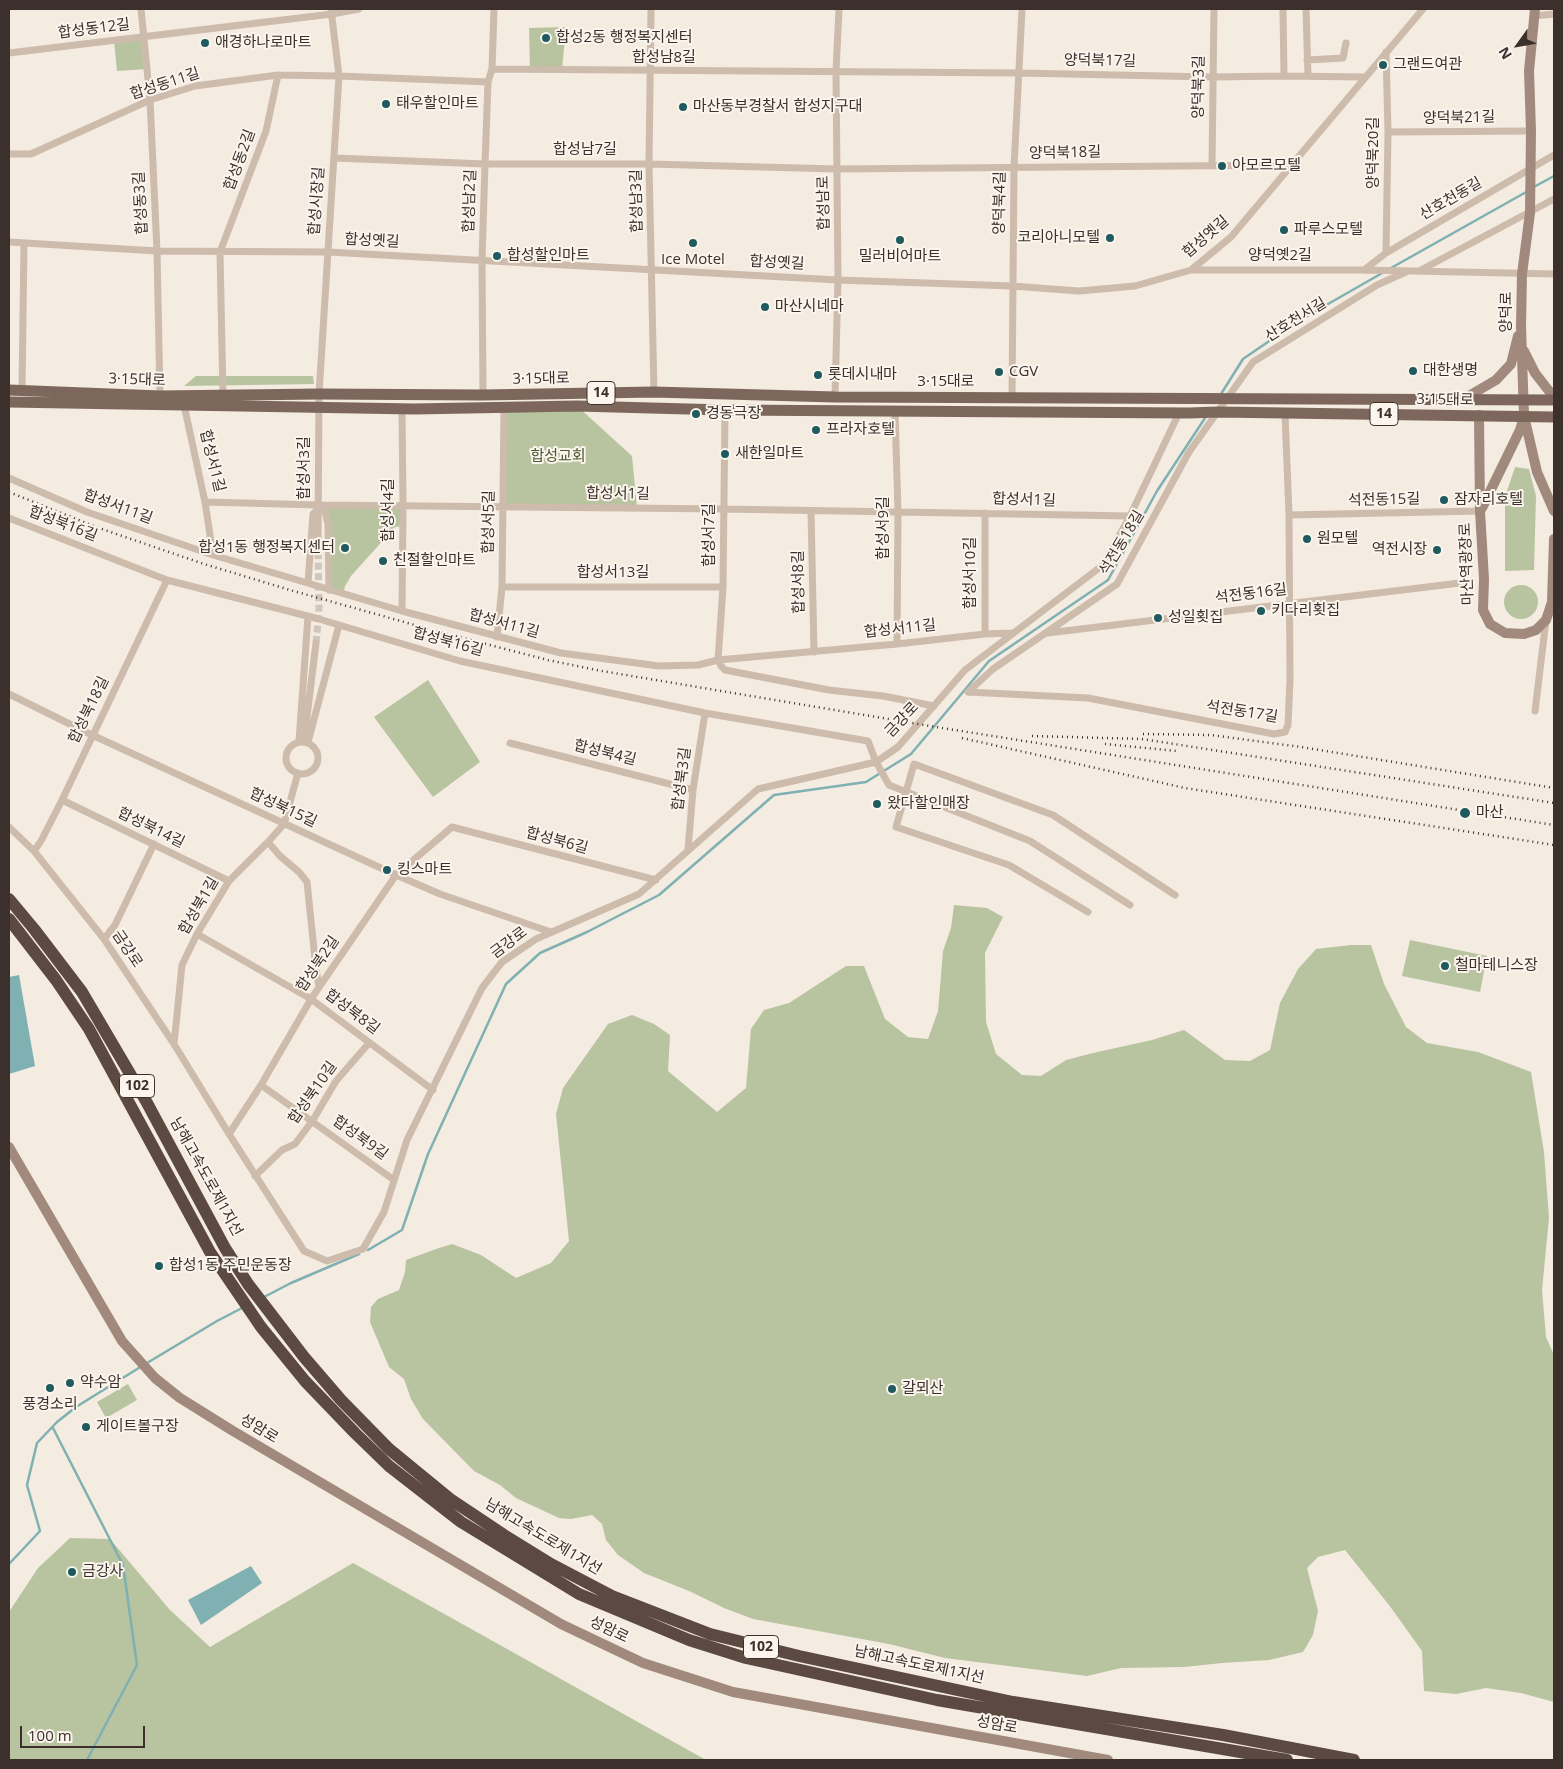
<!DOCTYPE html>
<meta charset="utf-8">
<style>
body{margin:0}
#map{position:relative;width:1563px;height:1769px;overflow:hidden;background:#f4ebe1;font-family:"Open Sans",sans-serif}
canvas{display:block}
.frame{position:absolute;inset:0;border:10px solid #3b302b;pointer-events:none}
.north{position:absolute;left:1493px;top:20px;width:50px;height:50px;-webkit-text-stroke:4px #fbf5ee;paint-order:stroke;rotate:238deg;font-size:14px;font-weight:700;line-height:20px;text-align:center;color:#3b302b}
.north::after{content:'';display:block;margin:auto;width:18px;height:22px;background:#3b302b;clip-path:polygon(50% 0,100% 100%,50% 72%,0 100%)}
.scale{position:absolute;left:20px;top:1726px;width:125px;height:22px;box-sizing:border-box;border:2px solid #3b302b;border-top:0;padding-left:6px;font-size:15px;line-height:18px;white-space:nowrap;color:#3b302b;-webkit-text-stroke:4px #fbf5ee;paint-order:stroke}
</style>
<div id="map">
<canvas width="1563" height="1769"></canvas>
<div class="frame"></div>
<div class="north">N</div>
<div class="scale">100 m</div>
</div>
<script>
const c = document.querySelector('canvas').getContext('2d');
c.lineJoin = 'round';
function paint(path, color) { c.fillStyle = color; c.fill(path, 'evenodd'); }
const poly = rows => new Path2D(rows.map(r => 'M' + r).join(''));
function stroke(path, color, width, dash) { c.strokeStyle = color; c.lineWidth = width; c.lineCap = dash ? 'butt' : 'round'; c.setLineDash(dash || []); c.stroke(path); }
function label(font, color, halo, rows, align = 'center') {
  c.font = font + ' "Open Sans","Noto Sans KR",sans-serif'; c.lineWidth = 4; c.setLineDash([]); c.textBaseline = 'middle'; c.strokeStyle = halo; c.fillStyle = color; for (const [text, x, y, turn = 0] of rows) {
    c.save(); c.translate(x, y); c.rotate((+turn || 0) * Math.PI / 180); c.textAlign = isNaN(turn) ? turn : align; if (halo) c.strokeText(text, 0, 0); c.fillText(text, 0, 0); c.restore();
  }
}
paint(poly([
 [566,27,562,70,530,70,529,28],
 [144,36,147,69,117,71,114,40],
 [196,376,313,376,314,384,184,386],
 [577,406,632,456,637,508,503,507,504,407],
 [1515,467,1529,469,1536,496,1534,570,1505,571,1505,497],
 [319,505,403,506,403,526,395,527,351,576,345,586,344,591,329,590,328,524],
 '1504 602a17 17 0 1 1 34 0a17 17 0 1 1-34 0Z',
 [428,680,480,762,433,797,374,717],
 [954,905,987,908,1003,917,985,953,986,1022,996,1054,1022,1075,1041,1076,1066,1060,1093,1053,1152,1040,1184,1030,1225,1060,1250,1061,1270,1050,1280,1003,1298,969,1316,949,1351,945,1371,945,1384,984,1406,1027,1427,1043,1478,1052,1531,1072,1544,1152,1549,1218,1542,1290,1546,1337,1554,1355,1554,1702,1521,1693,1486,1688,1456,1694,1424,1691,1422,1651,1389,1605,1345,1550,1318,1557,1307,1568,1318,1611,1313,1635,1303,1652,1269,1660,1222,1663,1184,1667,1121,1668,1087,1676,945,1658,889,1644,753,1619,724,1608,689,1591,644,1573,618,1555,606,1540,602,1524,592,1515,571,1519,559,1518,516,1498,500,1485,474,1471,423,1419,411,1399,404,1379,389,1367,370,1322,371,1307,378,1299,399,1290,405,1272,406,1260,436,1249,452,1244,481,1255,516,1278,551,1263,569,1241,556,1114,563,1088,608,1024,632,1015,654,1024,670,1035,668,1071,717,1112,746,1088,751,1029,764,1010,789,1003,846,966,864,966,885,1019,908,1037,928,1039,938,1011,943,951,951,928],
 [1410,940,1487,956,1480,992,1402,976],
 [128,1384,137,1400,106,1418,97,1402],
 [70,1538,110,1539,170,1610,210,1647,353,1563,706,1760,9,1760,9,1612,38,1568]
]), '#b8c4a0');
paint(poly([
 [19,975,35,1066,9,1074,9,977],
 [251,1566,262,1583,201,1625,188,1600]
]), '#7fb0b2');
stroke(poly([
 [1532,188,1554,176],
 [1391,268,1528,191],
 [1221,394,1243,359,1300,320,1384,272],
 [368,1250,402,1230,428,1154,506,984,540,953,587,932,659,895,774,795,866,782,911,754,989,661,1108,580,1157,491,1207,415],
 [264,1297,291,1283,359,1254],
 [147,1363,217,1321,244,1307],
 [53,1428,123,1565,137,1665,87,1760],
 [9,1564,40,1531,27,1485,37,1443,57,1422,76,1407,142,1366]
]), '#7fb0b2', 2.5);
stroke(poly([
 [316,643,319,612,318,541]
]), '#cfc6bd', 7, [7, 3.5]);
stroke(poly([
 [141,9,150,100,157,251,160,396],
 [651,9,649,164,654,392],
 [1283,9,1284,76],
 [1306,9,1308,76],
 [1534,16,1554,14],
 [1386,52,1388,132,1386,253],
 [9,53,332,14,359,9],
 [1307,60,1343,58,1346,43],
 [492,69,1019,73,1212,77,1284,76,1365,77],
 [1388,132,1531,131],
 [9,154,31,154,150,100,195,86,278,75,339,76,488,82],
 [334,158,485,164,649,164,837,169,1293,165],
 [1212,166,1214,9],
 [9,242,157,251,328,252,838,280,1012,286,1079,291,1135,286,1191,270,1231,237,1423,9],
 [1191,270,1364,270,1554,274],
 [1364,270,1386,253,1554,155],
 [1419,271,1554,199],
 [22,391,24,243],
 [483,395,482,261,485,164,488,82,492,69,494,9],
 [223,396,220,252,266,131,278,75],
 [835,397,838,280,836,71,839,9],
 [1012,397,1014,168,1022,9],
 [184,405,205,502,213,555],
 [725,410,723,587,718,660,721,666,725,670,829,690,883,696,934,706],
 [895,412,898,512,897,644],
 [9,478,87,512,213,555,402,611,561,653,659,666,698,665,718,660,897,644,985,634,1013,633],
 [205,502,319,505,724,509,1130,516],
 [811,511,814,652],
 [1289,515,1480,511],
 [9,518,167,580,319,619,460,661,705,713,868,741,876,762,889,785,1030,841,1130,905],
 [318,541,319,394,339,76,331,9],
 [308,583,313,514,318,509,325,512,328,524,329,590],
 [502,587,723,587],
 [402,611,403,506,402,409],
 [1048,633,1460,583],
 [985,634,985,513],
 [497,637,502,587,504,407],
 [968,692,1088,698,1274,734,1285,732,1288,725,1290,680,1289,515,1285,414],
 [968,692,993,669,1117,584,1189,452,1253,362,1377,285,1406,272],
 [9,694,92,735,396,875,440,894,551,932],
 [1535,711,1546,620],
 [299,741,308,616],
 [304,741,316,643],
 '286 758a16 16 0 1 1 32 0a16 16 0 1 1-32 0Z',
 [308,742,339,625],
 [510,743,693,790],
 [62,800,229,881],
 [9,827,34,851,104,939,174,1044,229,1134,304,1251,327,1261,363,1249,384,1212,407,1140,482,988,502,962,536,939,639,894,758,789,876,762,898,747,965,670,1103,565,1130,516,1179,413],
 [268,842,280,856,299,872,307,882,316,969,319,986],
 [688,849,693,790,705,713],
 [34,851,41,841,62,800,167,580],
 [1088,912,1009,865,896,827,914,764,1053,815,1175,895],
 [197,934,311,999,433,1090],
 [104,939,115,925,154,844],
 [174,1044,182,965,197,934,229,881,268,842,284,824,298,773],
 [261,1085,394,1180],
 [229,1134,261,1085,311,999,396,875,452,827,656,880],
 [255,1176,282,1150,295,1144,313,1120,336,1081,369,1043]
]), '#cdbbac', 7);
stroke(poly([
 [1535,9,1529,71,1531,131,1530,213,1522,274,1521,326,1524,416,1537,472,1554,511],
 [1524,351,1535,373,1549,391,1554,395],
 [1462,400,1496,380,1511,364,1518,336],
 [1479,415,1480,511,1484,579,1483,610,1490,624,1505,633,1524,634,1536,630,1546,620,1552,602,1554,539],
 [1482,508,1520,430,1524,417],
 [9,1147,122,1341,155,1378,180,1398,233,1431,561,1624,643,1663,733,1692,1108,1760]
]), '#a18a7d', 10);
stroke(poly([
 [9,390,160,396,319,394,483,395,654,392,835,397,1554,400],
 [9,402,414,409,577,406,725,410,1189,413,1218,412,1554,417]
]), '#7d675c', 11);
stroke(poly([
 [9,899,34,929,82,992,146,1101,225,1248,248,1284,304,1357,341,1400,389,1449,450,1499,504,1535,551,1564,612,1596,710,1634,799,1656,1013,1702,1223,1735,1354,1760],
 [9,919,56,980,89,1029,210,1252,261,1327,305,1381,355,1433,389,1466,461,1522,579,1594,689,1640,746,1658,937,1700,1287,1760]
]), '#5c4a42', 12);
stroke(poly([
 [9,492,96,527,204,564,290,590,447,634,548,660,602,671,936,727,1554,825],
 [1143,734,1211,735,1301,747,1554,788],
 [1032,736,1142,739,1554,803],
 [962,738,1185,788,1554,845],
 [1105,744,1177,751]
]), '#3b302b', 2.5, [1, 4]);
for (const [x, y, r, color] of [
 [546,38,5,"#1f5a5e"],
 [205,43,5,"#1f5a5e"],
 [1383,65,5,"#1f5a5e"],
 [386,104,5,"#1f5a5e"],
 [683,107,5,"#1f5a5e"],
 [1222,166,5,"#1f5a5e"],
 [1284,230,5,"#1f5a5e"],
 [1110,238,5,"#1f5a5e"],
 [900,240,5,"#1f5a5e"],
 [693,243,5,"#1f5a5e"],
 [497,256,5,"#1f5a5e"],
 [765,307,5,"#1f5a5e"],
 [1413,371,5,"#1f5a5e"],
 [999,372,5,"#1f5a5e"],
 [818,375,5,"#1f5a5e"],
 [696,414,5,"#1f5a5e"],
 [816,430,5,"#1f5a5e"],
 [725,454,5,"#1f5a5e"],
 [1444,500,5,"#1f5a5e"],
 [1307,539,5,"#1f5a5e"],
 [345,548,5,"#1f5a5e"],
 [1437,550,5,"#1f5a5e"],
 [383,561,5,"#1f5a5e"],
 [1261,611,5,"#1f5a5e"],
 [1158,618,5,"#1f5a5e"],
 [877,804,5,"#1f5a5e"],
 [1465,813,6,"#1f5a5e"],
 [387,870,5,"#1f5a5e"],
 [1445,966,5,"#1f5a5e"],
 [159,1266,5,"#1f5a5e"],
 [70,1383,5,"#1f5a5e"],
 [50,1388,5,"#1f5a5e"],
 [892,1389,5,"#1f5a5e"],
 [86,1427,5,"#1f5a5e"],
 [72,1572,5,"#1f5a5e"]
]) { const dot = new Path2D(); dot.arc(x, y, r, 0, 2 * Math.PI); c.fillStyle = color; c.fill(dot); stroke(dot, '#fbf5ee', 2); }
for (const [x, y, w] of [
 [601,393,28],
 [1384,414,28],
 [137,1086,35],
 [761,1647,35]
]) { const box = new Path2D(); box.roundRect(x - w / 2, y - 11.5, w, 23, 4); c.fillStyle = '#fbf5ee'; c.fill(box); stroke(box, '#3b302b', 1); }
label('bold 14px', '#3b302b', null, [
 ["14",601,393],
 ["14",1384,414],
 ["102",137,1086],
 ["102",761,1647]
]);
label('15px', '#3b302b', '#fbf5ee', [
 ["합성동12길",94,29,-7],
 ["합성남8길",664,58],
 ["양덕북17길",1100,61,1],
 ["합성동11길",165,84,-18],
 ["양덕북3길",1199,87,-89],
 ["양덕북21길",1459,118,-1],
 ["합성남7길",585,150],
 ["양덕북18길",1065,153,-1],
 ["양덕북20길",1374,153,-90],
 ["합성동2길",240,160,-70],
 ["산호천동길",1451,199,-30],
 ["합성시장길",317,201,-86],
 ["합성남2길",470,201,-88],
 ["합성남3길",637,201,-91],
 ["합성동3길",141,203,-93],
 ["합성남로",824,203,-91],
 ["양덕북4길",1000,203,-89],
 ["합성옛길",1206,237,-41],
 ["합성옛길",372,241,3],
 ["양덕옛2길",1280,256],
 ["합성옛길",777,263,3],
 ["양덕로",1507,312,-90],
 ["산호천서길",1296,320,-32],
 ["3·15대로",541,379,-1],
 ["3·15대로",137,380,2],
 ["3·15대로",946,382],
 ["3·15대로",1445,400,1],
 ["합성서1길",212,461,76],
 ["합성서3길",305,468,-90],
 ["합성서1길",618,494,1],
 ["합성서1길",1024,500,2],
 ["석전동15길",1384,500,-1],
 ["합성서11길",118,507,20],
 ["합성서4길",389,510,-90],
 ["합성서5길",489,522,-89],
 ["합성북16길",63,524,21],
 ["합성서9길",884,528,-90],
 ["합성서7길",710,535,-90],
 ["석전동18길",1122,543,-59],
 ["마산역광장로",1467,564,-92],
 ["합성서13길",613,573],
 ["합성서10길",971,573,-90],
 ["합성서8길",799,582,-91],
 ["석전동16길",1251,594,-7],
 ["합성서11길",504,624,15],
 ["합성서11길",900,629,-6],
 ["합성북16길",448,642,15],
 ["합성북18길",89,710,-64],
 ["석전동17길",1242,712,9],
 ["금강로",902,720,-47],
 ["합성북4길",605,753,14],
 ["합성북3길",682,779,-83],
 ["합성북15길",283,808,25],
 ["합성북14길",151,828,26],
 ["합성북6길",557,841,15],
 ["합성북1길",199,906,-60],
 ["금강로",509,943,-37],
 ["금강로",127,949,56],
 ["합성북2길",318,964,-56],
 ["합성북8길",352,1012,37],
 ["합성북10길",313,1093,-55],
 ["합성북9길",360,1138,36],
 ["남해고속도로제1지선",206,1177,61],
 ["성암로",259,1429,31],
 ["남해고속도로제1지선",543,1537,31],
 ["성암로",609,1630,26],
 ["남해고속도로제1지선",919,1665,12],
 ["성암로",997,1725,10]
]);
label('15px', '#3b302b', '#fbf5ee', [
 ["합성2동 행정복지센터",556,38],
 ["애경하나로마트",215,43],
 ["그랜드여관",1393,65],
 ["태우할인마트",396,104],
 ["마산동부경찰서 합성지구대",693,107],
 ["아모르모텔",1232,166],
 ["파루스모텔",1294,230],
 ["코리아니모텔",1100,238,"right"],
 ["합성할인마트",507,256],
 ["밀러비어마트",900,257,"center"],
 ["Ice Motel",693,260,"center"],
 ["마산시네마",775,307],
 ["대한생명",1423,371],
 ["CGV",1009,372],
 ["롯데시내마",828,375],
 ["경동극장",706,414],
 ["프라자호텔",826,430],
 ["새한일마트",735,454],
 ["잠자리호텔",1454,500],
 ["원모텔",1317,539],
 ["합성1동 행정복지센터",335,548,"right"],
 ["역전시장",1427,550,"right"],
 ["친절할인마트",393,561],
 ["키다리횟집",1271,611],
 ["성일횟집",1168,618],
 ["왔다할인매장",887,804],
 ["마산",1476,813],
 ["킹스마트",397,870],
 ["철마테니스장",1455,966],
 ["합성1동 주민운동장",169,1266],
 ["약수암",80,1383],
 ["갈뫼산",902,1389],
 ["풍경소리",50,1405,"center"],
 ["게이트볼구장",96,1427],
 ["금강사",82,1572]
], 'left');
label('15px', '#4a5a2e', '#fbf5ee', [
 ["합성교회",558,457]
]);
</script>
